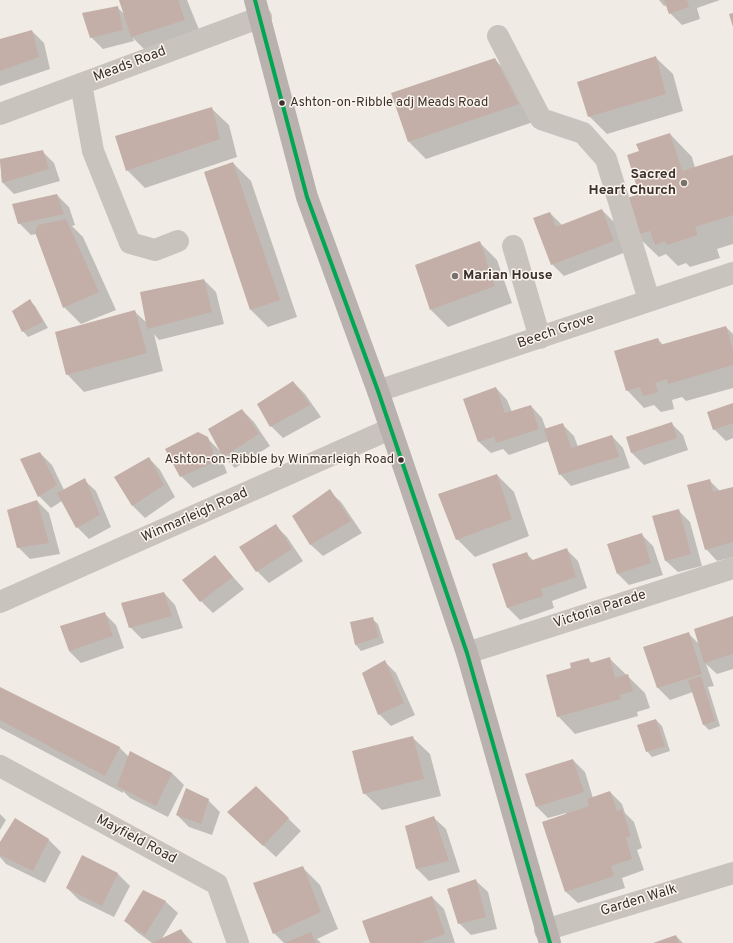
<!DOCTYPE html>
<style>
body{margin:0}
canvas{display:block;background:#f0ebe5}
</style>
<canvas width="733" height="943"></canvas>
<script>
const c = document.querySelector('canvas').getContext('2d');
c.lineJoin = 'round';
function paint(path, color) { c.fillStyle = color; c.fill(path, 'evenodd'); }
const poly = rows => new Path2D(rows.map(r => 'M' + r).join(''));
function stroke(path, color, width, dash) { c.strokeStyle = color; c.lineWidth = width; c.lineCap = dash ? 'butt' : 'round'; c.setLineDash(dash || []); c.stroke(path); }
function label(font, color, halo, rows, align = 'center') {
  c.font = font + ' Overpass,sans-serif'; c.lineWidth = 3; c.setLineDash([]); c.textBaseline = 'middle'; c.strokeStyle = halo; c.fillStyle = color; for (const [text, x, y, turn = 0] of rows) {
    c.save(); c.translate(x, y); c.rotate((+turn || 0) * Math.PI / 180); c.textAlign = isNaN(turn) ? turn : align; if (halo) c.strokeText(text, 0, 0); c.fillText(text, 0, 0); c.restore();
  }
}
paint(poly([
 [120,0,187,0,202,37,149,54,133,38,134,41,103,49,91,37,117,7,124,14],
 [659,0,720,0,697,8,700,19,682,25,670,13,667,5,664,6],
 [32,31,44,43,50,69,0,86,0,40],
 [655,57,673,74,683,111,607,134,589,116],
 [494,59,512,76,536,121,426,159,409,142],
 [211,108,229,125,237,157,145,188,127,170],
 [670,134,692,157,695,168,733,156,733,244,717,249,720,258,690,267,686,263,678,266,666,254,659,257,636,235,641,194,640,152],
 [42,151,54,163,60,181,14,194,2,182,0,160],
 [233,163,251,181,297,317,268,327,251,310,205,173],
 [57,195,69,207,75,225,72,226,83,237,116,310,81,324,64,307,36,234,31,235,19,223],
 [602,210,614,222,626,252,564,276,552,264,550,213,562,225],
 [479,242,497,260,512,303,448,327,431,310],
 [204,280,216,292,224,324,159,340,154,334,163,371,84,392,67,374,135,312,147,323],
 [30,301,35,306,48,328,28,337,23,331],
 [726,327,733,334,733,388,686,401,682,397,672,400,674,409,661,412,654,405,644,408,627,390,658,339,663,345],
 [293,382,305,394,321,417,283,438,271,426],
 [496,388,507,400,512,412,531,406,542,418,546,429,562,424,574,436,578,447,612,436,623,448,630,468,571,486,560,474,549,441,509,455,503,449,491,453,479,442],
 [733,404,733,438,726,441,714,429],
 [242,410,254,422,270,446,235,468,220,453,227,473,193,488,181,476,207,438,220,451],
 [671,423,683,435,688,450,644,465,632,453,627,437],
 [40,453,52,465,64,490,84,480,96,491,111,527,89,539,77,527,62,501,51,508,39,496],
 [149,458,160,470,175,497,145,518,133,506,116,477],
 [497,475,514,492,529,536,475,557,457,539],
 [709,480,720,491,733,488,733,557,717,561,706,549],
 [329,491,341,502,362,533,323,556,311,545,293,516],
 [37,501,49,513,60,554,30,559,18,547],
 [678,510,690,522,702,566,678,572,666,561],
 [275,525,287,537,303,561,269,583,257,571],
 [641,534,653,546,663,575,629,585,618,574],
 [566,549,578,561,587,588,552,601,554,608,520,620,508,608,493,565,527,554,534,561],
 [215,557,244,589,213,613,201,601],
 [164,593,175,605,183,628,142,639,130,627],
 [104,613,116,625,124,648,81,663,69,651],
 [733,617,733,669,717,674,706,664,714,686,708,687,720,726,709,730,703,724,693,692,670,700,658,688,645,647,688,633,699,644],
 [372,619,378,624,384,643,361,651,356,645,351,623],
 [588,659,592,663,610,659,645,693,650,708,637,712,638,716,575,734,558,716,573,668],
 [384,661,396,673,415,715,391,726,379,714],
 [0,688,119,747,129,757,130,753,172,773,184,785,168,817,130,798,123,791,123,793,0,728],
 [656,720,662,726,670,751,652,757,647,751],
 [412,737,430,754,441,796,382,810,364,793],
 [573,760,585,772,593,798,610,792,622,804,625,813,634,822,642,848,637,850,644,870,622,878,625,888,578,903,566,892,566,813,548,818,537,807],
 [256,787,301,831,276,857,240,824],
 [208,800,220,812,212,835,189,827,177,815],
 [0,814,6,820,0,830],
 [434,818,446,829,460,872,429,881,417,869],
 [15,819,49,840,61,852,45,883,6,864,0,857,0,843],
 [83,857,118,874,130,886,114,917,79,900,67,888],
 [302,867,320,885,338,929,317,939,321,943,284,943,274,933],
 [476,881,488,892,497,929,471,935,459,923],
 [144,891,166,902,178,913,161,940,181,930,193,943,152,943,137,932,125,921],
 [432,897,444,909,455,943,371,943],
 [676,936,683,943,656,943]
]), '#0003');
paint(poly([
 [119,0,178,0,185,20,131,37],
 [664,0,687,0,689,7,669,14],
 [118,6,123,30,90,38,82,13],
 [733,13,733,27,729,14],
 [32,30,39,57,0,71,0,39],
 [656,56,666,94,588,117,577,82],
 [495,58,519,104,408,142,391,93],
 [212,107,220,139,126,171,115,136],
 [670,133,682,171,733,155,733,215,695,227,698,235,667,245,665,241,655,245,650,231,636,235,624,199,639,194,627,155,639,151,636,144],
 [43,150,49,169,2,183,0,159],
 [233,162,280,300,250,310,204,172],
 [57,194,64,214,18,224,12,204],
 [602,209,614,241,551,265,533,218,550,212,556,227],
 [66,219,99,292,63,308,35,232,38,225],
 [480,241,495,286,430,310,415,265],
 [204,279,212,312,147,329,140,292],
 [30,299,43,322,22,332,12,311],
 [135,310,147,353,66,375,55,332],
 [726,326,733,349,733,365,668,384,667,379,655,383,658,392,643,396,640,387,626,391,614,351,658,338,660,345],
 [293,381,310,405,270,427,257,404],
 [496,387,505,413,531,405,539,429,496,443,494,437,478,442,463,399],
 [733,403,733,423,713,430,707,412],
 [242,409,259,434,223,457,208,429],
 [672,422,677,438,631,453,626,437],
 [563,423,571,448,612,435,619,457,559,475,544,429],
 [198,432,208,437,216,461,180,477,165,449],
 [40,452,57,485,38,497,20,459],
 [149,457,164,485,132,506,114,477],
 [497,474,512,519,456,540,438,494],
 [85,478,100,515,76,528,57,493],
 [710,479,713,492,733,487,733,542,705,550,687,485],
 [330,489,351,521,310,545,292,516],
 [37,500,49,543,17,548,7,510],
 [679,509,691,554,665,561,652,516],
 [276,524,292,549,256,572,239,547],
 [642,533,651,563,617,574,607,544],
 [567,548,576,577,541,589,543,596,507,608,492,564,527,552,530,561],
 [215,555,233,577,200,602,182,580],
 [164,592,172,616,129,628,121,603],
 [105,612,113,636,69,651,60,626],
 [733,616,733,654,704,663,694,629],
 [373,617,379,637,355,645,350,622],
 [689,632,702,674,657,688,643,647],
 [610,657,615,678,628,674,633,691,620,695,621,699,557,717,546,675,571,668,570,663,589,658,590,663],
 [385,660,404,703,378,715,362,673],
 [701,676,715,721,703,725,688,680],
 [0,687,120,747,105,776,0,720],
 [656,719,665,746,646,752,637,725],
 [413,736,424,779,363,794,352,751],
 [130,751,172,773,156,806,117,786],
 [573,759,584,792,536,807,525,774],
 [256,786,289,818,263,846,227,812],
 [186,788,209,799,201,824,176,815],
 [610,791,617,811,622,809,631,836,626,838,632,859,611,866,614,876,565,892,542,822,589,806,587,799],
 [434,816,449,861,416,869,405,826],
 [15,818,49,839,33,871,0,855,0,842],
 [82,855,118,873,102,906,66,888],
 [303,866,321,912,273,934,253,883],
 [476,879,486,917,458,924,447,889],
 [143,890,166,901,145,935,124,921],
 [432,896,445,934,420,943,370,943,362,921],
 [181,929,189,943,152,943],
 [311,932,316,943,284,943],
 [676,935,679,943,653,943]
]), '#c3afa7');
stroke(poly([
 [498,36,541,119,583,133,606,159,649,300],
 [81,84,93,151,130,243,155,250,178,241],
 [0,114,261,17],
 [513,246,540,338],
 [378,391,733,273],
 [0,602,390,429],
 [467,653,733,568],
 [0,766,217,884,238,943],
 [545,930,733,873]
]), '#c9c3be', 22);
stroke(poly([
 [255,0,307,197,378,391,467,653,550,943]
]), '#b8b1ad', 22);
stroke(poly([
 [255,0,307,197,378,391,467,653,550,943]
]), '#00a651', 4);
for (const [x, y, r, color] of [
 [282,103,3.5,"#3b302b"],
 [684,183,4,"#7a716c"],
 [455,276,4,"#7a716c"],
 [401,460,3.5,"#3b302b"]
]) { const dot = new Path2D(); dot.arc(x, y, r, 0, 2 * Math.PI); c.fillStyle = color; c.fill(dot); stroke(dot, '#fbf5ee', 1.5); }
label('13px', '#3b302b', '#fbf5ee', [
 ["Ashton-on-Ribble adj Meads Road",290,103],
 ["Ashton-on-Ribble by Winmarleigh Road",394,460,"right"]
], 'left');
label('14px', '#3b302b', '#fbf5ee', [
 ["Meads Road",130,65,-21],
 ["Beech Grove",556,332,-19],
 ["Winmarleigh Road",195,516,-24],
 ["Victoria Parade",600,610,-18],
 ["Mayfield Road",136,840,28],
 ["Garden Walk",639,901,-17]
]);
label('bold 14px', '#3b302b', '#fbf5ee', [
 ["Sacred",676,175],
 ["Heart Church",676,191],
 ["Marian House",463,276,"left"]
], 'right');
</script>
